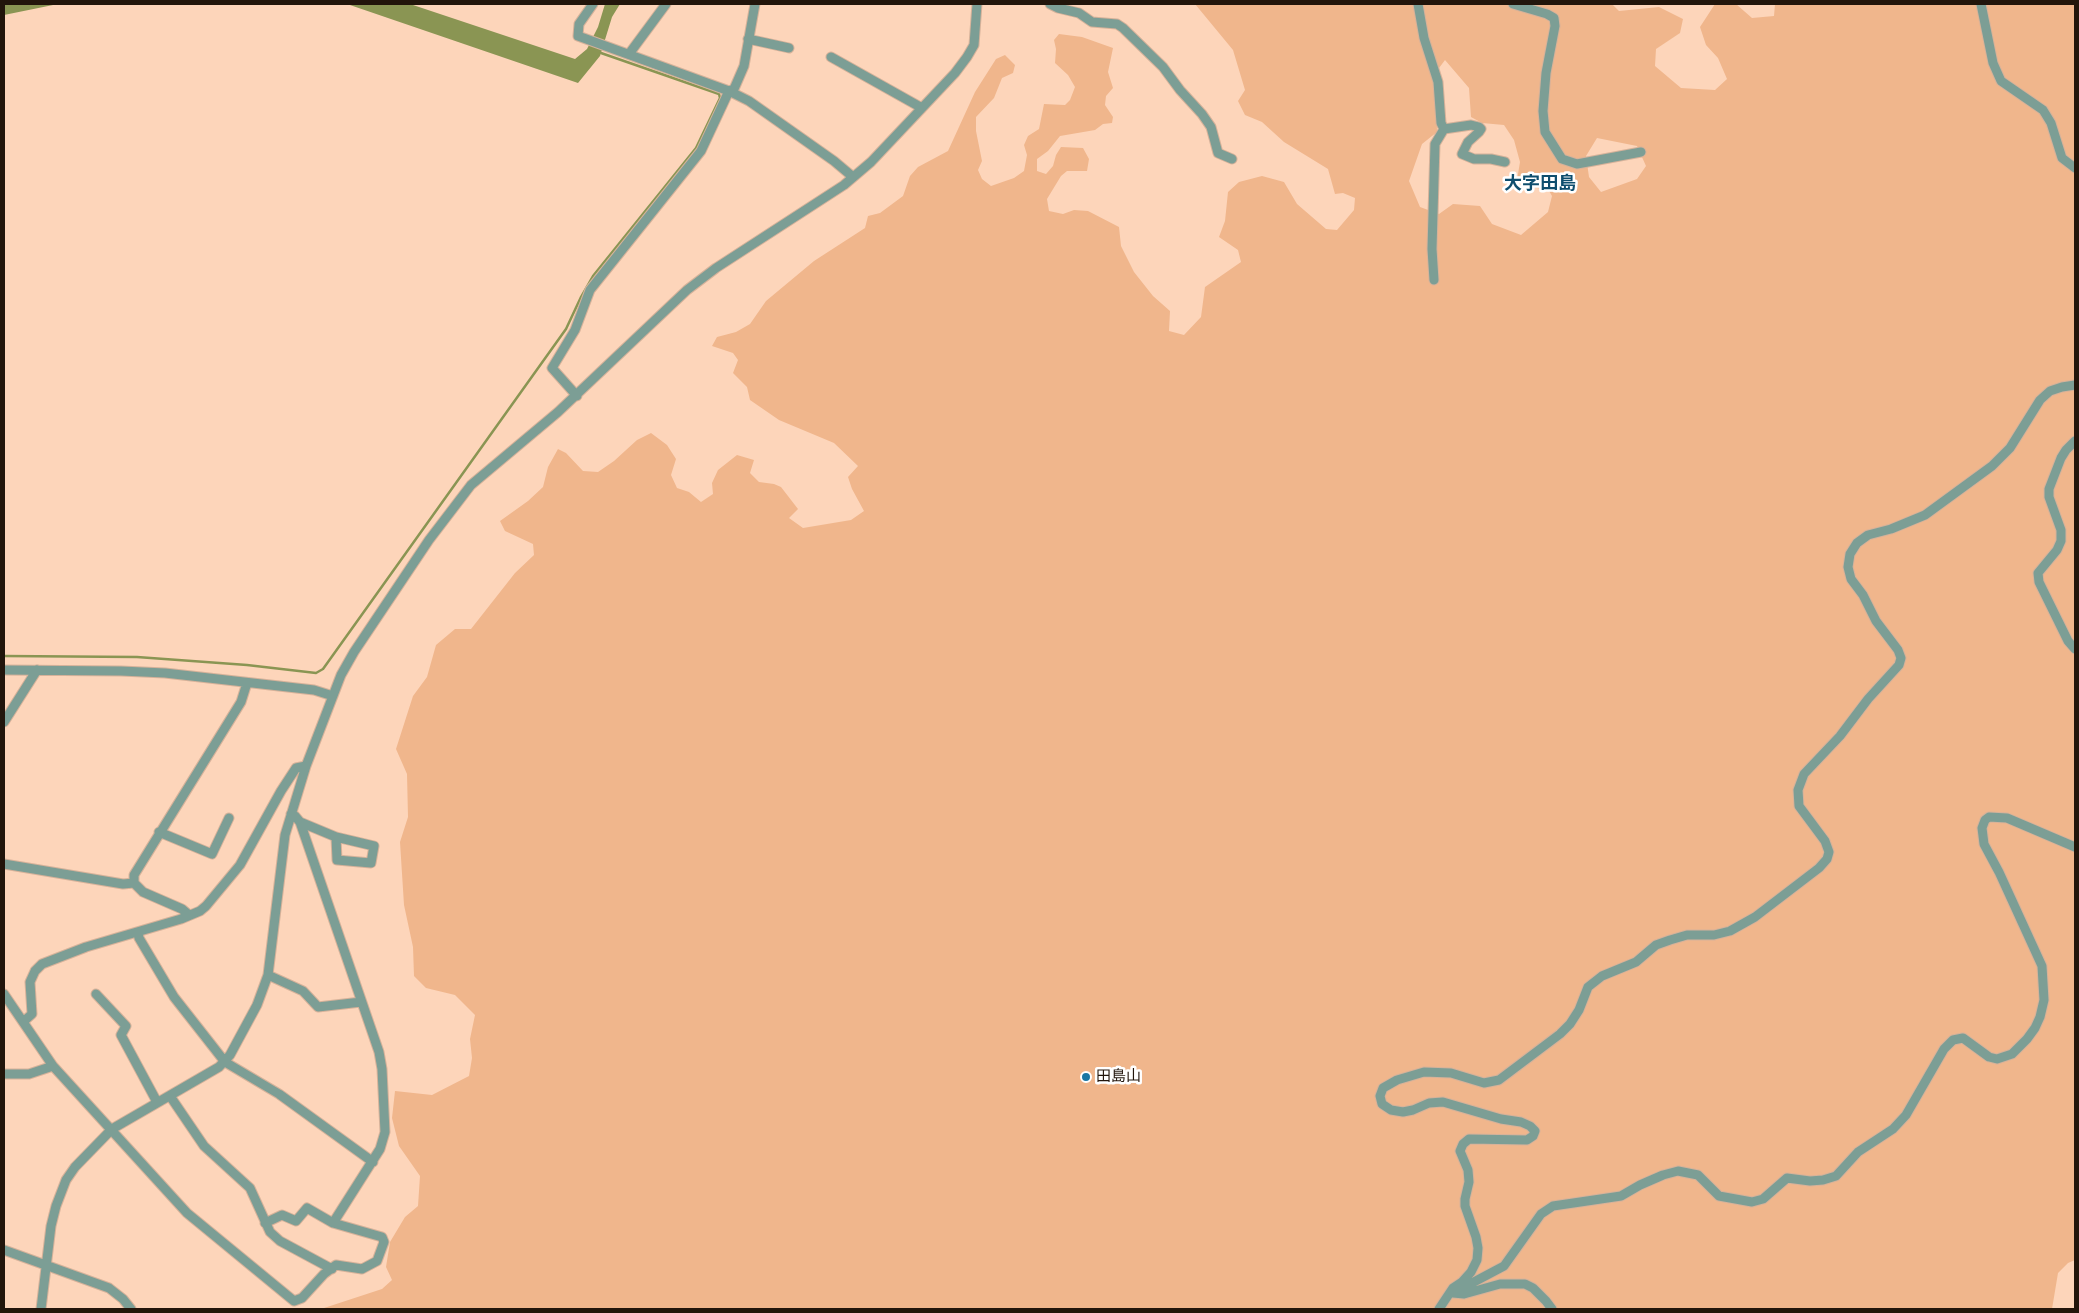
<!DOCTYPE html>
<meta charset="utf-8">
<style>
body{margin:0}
#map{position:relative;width:2079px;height:1313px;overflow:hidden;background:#fdd5ba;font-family:"Varela Round",sans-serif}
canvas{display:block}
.frame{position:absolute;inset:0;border:5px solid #22150b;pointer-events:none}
</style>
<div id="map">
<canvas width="2079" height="1313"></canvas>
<div class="frame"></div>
</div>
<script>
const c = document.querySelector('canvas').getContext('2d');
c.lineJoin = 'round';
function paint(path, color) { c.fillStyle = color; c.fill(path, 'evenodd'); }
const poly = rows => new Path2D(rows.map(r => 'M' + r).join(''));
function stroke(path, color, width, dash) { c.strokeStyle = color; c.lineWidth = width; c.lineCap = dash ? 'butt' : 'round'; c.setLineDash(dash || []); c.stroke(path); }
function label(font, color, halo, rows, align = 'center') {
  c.font = font + ' "Varela Round","Noto Sans JP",sans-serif'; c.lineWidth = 5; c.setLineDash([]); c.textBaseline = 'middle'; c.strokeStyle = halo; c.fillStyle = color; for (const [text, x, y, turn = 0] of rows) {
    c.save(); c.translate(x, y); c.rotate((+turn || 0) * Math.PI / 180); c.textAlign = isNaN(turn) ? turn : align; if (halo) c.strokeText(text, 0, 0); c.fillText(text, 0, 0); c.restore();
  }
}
paint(poly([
 [1195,4,1612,4,1619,11,1659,7,1683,19,1680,33,1656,49,1655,66,1681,88,1715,90,1727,79,1718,58,1706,45,1700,27,1715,4,1736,4,1752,18,1774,16,1775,4,2075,4,2075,1260,2068,1263,2058,1273,2052,1309,321,1309,382,1289,392,1280,386,1267,390,1242,405,1217,418,1206,420,1176,399,1146,392,1118,395,1091,432,1095,469,1076,472,1058,470,1039,475,1015,455,995,426,988,414,976,413,947,404,905,400,842,408,817,407,774,396,749,413,696,427,677,436,645,455,629,471,629,515,573,534,555,533,544,505,531,500,521,528,501,543,487,548,467,558,449,566,453,583,471,598,472,614,461,637,440,651,433,667,445,676,459,671,475,677,488,689,492,701,502,713,494,712,483,718,470,737,455,754,460,750,473,759,482,774,484,781,487,798,509,789,518,803,528,851,520,864,511,852,489,848,477,858,466,834,443,779,420,750,400,747,387,733,373,738,360,733,353,712,346,717,337,736,332,750,324,766,301,814,261,865,228,868,216,880,213,903,196,910,176,918,167,948,151,975,92,996,59,1005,55,1015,65,1013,73,1002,78,994,98,976,117,976,131,982,161,978,170,982,179,991,186,1014,178,1024,171,1027,155,1024,145,1028,136,1039,129,1044,104,1065,105,1070,100,1075,87,1068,75,1055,63,1056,49,1054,40,1059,34,1082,37,1113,48,1108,72,1113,88,1106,96,1105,105,1113,117,1112,123,1103,124,1095,130,1060,136,1048,151,1037,159,1037,171,1046,174,1053,166,1056,155,1061,147,1083,148,1089,159,1087,171,1067,171,1061,176,1047,199,1049,211,1063,214,1074,210,1088,211,1119,227,1121,246,1134,272,1153,296,1170,311,1169,331,1184,335,1201,317,1205,287,1241,262,1238,250,1219,237,1225,221,1228,192,1239,182,1262,176,1284,182,1297,204,1326,229,1337,230,1354,210,1355,198,1343,193,1335,194,1328,169,1284,142,1262,122,1245,115,1238,101,1245,90,1233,50],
 [1445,60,1469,88,1471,117,1482,123,1504,125,1514,140,1520,162,1517,180,1524,187,1548,189,1552,196,1548,212,1521,235,1492,224,1480,206,1453,204,1439,214,1420,207,1409,181,1422,144,1437,132,1436,72],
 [1597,138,1637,146,1646,166,1637,179,1601,192,1589,177,1586,156]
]), '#f0b68c');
paint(poly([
 [4,4,58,4,4,15],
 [347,4,410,4,575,59,587,49,598,27,605,4,620,4,612,17,600,56,578,83]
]), '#8a9553');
stroke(poly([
 [4,656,137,657,247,665,316,673,323,669,566,329,581,297,593,276,696,148,720,98,719,94,601,53]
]), '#8a9553', 2.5);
const minor = poly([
 [593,4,579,24,578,36,729,91,749,101,834,161,853,177],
 [1050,4,1058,8,1079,13,1092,22,1117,24,1123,28,1163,67,1180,90,1202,114,1211,127,1218,153,1232,159],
 [1418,4,1424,38,1438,82,1441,123,1444,129],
 [1513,4,1547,14,1554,18,1555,26,1546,73,1543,111,1545,132,1562,159,1577,164,1641,152],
 [1981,4,1993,63,2001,81,2043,110,2051,123,2062,158,2075,168],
 [748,39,789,48],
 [629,54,666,4],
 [831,57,922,108],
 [1434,280,1432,249,1435,144,1444,129,1471,125,1479,127,1481,129,1479,132,1468,142,1462,154,1474,159,1491,159,1505,162],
 [577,396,552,368,575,330,590,290,701,151,729,91,734,89,744,66,755,4],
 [2075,441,2066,450,2061,458,2049,489,2049,497,2061,530,2061,541,2057,550,2038,573,2039,582,2068,641,2075,649],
 [4,670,121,671,165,673,314,690,333,696],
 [4,722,37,670],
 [300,822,336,837,374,846,371,863,337,860,336,837],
 [159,832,212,854,229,818],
 [4,864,123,884,134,883],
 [189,915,182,909,143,892,134,883,134,875,241,702,247,683],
 [138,932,139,938,174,997,225,1062,279,1094,373,1162],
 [268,975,303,991,318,1007,361,1002],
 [4,994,53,1066,187,1213,294,1301,302,1298,324,1274,336,1265,362,1269,377,1261,384,1242,382,1237,333,1223,380,1149,385,1132,382,1069,379,1052,300,822,295,816,291,814],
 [96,994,126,1026,121,1035,157,1102],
 [23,1022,32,1014,30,982,35,971,42,964,86,947,181,919,200,911,206,906,240,865,281,791,296,768,306,766],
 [4,1074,29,1074,53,1066],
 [170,1096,204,1146,250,1188,270,1232,280,1241,332,1269],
 [265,1223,282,1215,296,1221,307,1208,333,1223],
 [4,1250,109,1288,123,1299,131,1309],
 [1455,1292,1504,1266,1541,1214,1553,1206,1621,1196,1640,1185,1663,1175,1678,1171,1698,1175,1719,1196,1752,1202,1763,1199,1787,1178,1810,1181,1823,1180,1836,1176,1858,1152,1893,1129,1906,1115,1944,1049,1953,1040,1963,1038,1989,1057,1997,1059,2012,1054,2027,1039,2035,1028,2040,1017,2044,1000,2042,966,1999,872,1984,844,1982,828,1985,820,1989,817,2007,818,2075,847],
 [1453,1293,1464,1294,1500,1284,1525,1284,1533,1288,1546,1301,1552,1309],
 [41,1309,51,1226,56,1206,66,1180,75,1167,112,1129,219,1067,230,1055,257,1005,268,975,285,835,306,766,341,675,354,652,429,540,471,485,558,412,687,290,716,268,844,185,871,162,955,73,967,57,974,45,977,4],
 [1439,1309,1453,1288,1462,1282,1471,1272,1477,1260,1478,1248,1476,1237,1465,1206,1465,1199,1469,1182,1468,1170,1460,1151,1463,1144,1469,1139,1527,1140,1533,1136,1535,1131,1530,1126,1521,1122,1501,1119,1443,1102,1429,1103,1413,1110,1403,1112,1391,1110,1382,1104,1380,1096,1383,1088,1397,1080,1424,1072,1451,1073,1484,1083,1499,1080,1560,1034,1570,1024,1579,1010,1588,987,1602,976,1636,962,1656,945,1670,940,1687,935,1714,935,1730,931,1755,917,1819,868,1827,859,1829,852,1825,841,1799,806,1798,790,1804,774,1840,736,1868,699,1899,665,1901,658,1898,650,1876,621,1863,595,1851,579,1848,567,1850,554,1857,543,1868,535,1891,529,1925,515,1992,466,2010,448,2040,400,2050,391,2062,387,2075,385]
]);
stroke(minor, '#d6b29a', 11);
stroke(minor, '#7c9e95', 9);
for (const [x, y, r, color] of [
 [1086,1077,5,"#1976a4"]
]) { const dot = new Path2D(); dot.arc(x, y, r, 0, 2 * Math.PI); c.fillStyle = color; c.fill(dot); stroke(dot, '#fff', 2); }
label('15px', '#22150b', '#fff', [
 ["田島山",1096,1077]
], 'left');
label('bold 18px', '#0f4e6e', '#fff', [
 ["大字田島",1540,184]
]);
</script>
